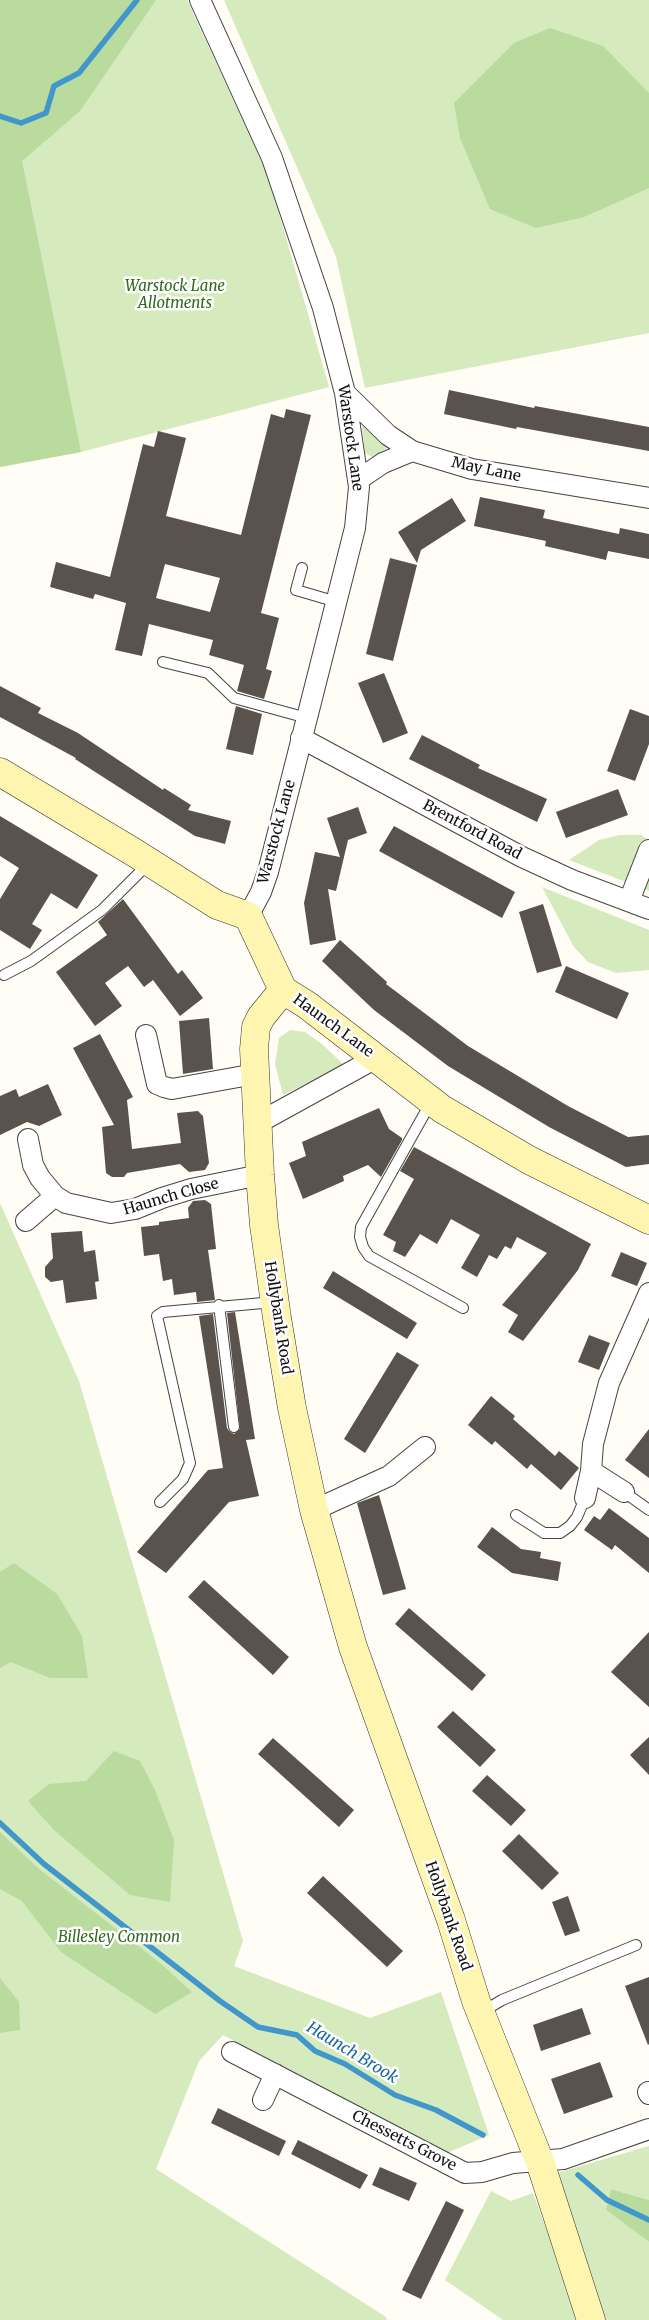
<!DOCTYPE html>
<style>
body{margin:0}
canvas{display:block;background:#fffdf5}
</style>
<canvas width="649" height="2320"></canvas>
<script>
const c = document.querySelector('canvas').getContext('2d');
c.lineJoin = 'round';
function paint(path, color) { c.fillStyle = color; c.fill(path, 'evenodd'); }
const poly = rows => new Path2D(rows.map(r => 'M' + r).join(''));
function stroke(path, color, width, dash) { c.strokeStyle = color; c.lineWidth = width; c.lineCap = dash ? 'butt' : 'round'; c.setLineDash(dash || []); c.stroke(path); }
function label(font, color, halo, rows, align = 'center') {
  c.font = font + ' Merriweather,serif'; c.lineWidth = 5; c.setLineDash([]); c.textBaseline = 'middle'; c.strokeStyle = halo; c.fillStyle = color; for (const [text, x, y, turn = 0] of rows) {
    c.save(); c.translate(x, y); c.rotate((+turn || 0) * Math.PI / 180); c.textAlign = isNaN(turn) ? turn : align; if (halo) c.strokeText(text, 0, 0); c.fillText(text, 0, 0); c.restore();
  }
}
paint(poly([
 [0,0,187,0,268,175,329,387,81,452,0,467],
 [224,0,649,0,649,333,365,388,336,257],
 [366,425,388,443,387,448,372,457,365,453,362,427],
 [620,835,641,835,649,840,649,891,569,860,599,840],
 [542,887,649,930,649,970,616,973,588,962,574,947],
 [290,1030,305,1032,322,1044,344,1065,283,1095,275,1064,279,1038],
 [0,1203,79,1381,243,1941,234,1966,370,2018,441,1992,489,2135,447,2153,223,2035,199,2061,156,2169,386,2317,387,2320,0,2320],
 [649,2146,649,2200,611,2189,606,2210,649,2242,649,2320,603,2320,555,2186,560,2172],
 [491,2191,511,2201,533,2193,580,2320,503,2320,445,2280]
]), '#d5eabd');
paint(poly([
 [0,0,156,0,80,111,22,161,81,452,0,467],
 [550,28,603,46,649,93,649,188,584,217,536,228,490,209,460,138,454,103,514,43],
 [14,1563,57,1594,82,1636,88,1678,50,1678,11,1662,0,1668,0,1572],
 [114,1751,140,1761,155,1790,174,1840,170,1902,130,1895,54,1830,28,1801,49,1784,86,1781],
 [0,1832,39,1869,160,1963,192,1992,155,2014,61,1952,22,1901,0,1889],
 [0,1978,19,2002,20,2030,0,2033],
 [611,2189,649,2200,649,2242,606,2210]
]), '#b9db9d');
stroke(poly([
 [0,116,21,123,46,113,54,86,79,73,137,0],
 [0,1823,44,1864,220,2001,258,2027,297,2035,315,2051,345,2064,395,2095,436,2110,483,2135],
 [578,2175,607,2200,649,2220]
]), '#4196cc', 5.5);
paint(poly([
 [449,390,534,408,535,406,649,427,649,451,517,427,516,429,444,414],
 [286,409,311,415,261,613,279,618,266,669,272,671,264,699,237,691,244,665,209,655,213,640,149,624,142,656,115,650,126,603,95,594,93,599,50,587,56,562,110,577,143,444,154,447,158,431,186,438,166,516,241,535,271,414,284,418],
 [165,564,220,578,210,612,156,598],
 [480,497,545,510,543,518,619,534,620,528,649,534,649,559,608,551,606,560,545,546,546,541,474,526],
 [452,498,466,521,421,550,417,563,398,532],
 [390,558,417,565,393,661,366,654],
 [384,673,408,733,383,743,358,683],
 [0,686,41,708,38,713,78,733,163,790,164,788,191,805,188,810,231,821,225,844,195,836,75,759,76,758,0,717],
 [236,706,262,714,253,755,226,749],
 [630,709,649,716,649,744,635,781,607,771],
 [422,735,480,765,478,768,547,799,537,822,409,759],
 [618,789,628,815,566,838,556,812],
 [358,807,367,833,348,840,336,891,328,889,336,940,310,945,304,903,315,852,340,857,327,818],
 [0,816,98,875,77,909,51,893,32,924,42,930,30,949,0,930,0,899,19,868,0,856],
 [394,826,515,892,502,918,379,851],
 [123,899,178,974,182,970,203,998,180,1016,153,980,144,987,128,966,105,983,122,1006,95,1026,56,972,107,935,98,922],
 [543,904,562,966,537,973,519,912],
 [340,940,387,982,386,984,468,1046,568,1106,628,1137,649,1135,649,1164,626,1167,549,1127,448,1066,374,1010,322,961],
 [566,966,629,993,617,1019,555,992],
 [209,1018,213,1069,183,1074,179,1021],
 [100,1034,133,1097,127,1100,132,1149,181,1143,177,1113,198,1111,203,1116,209,1163,205,1170,189,1172,180,1164,127,1173,124,1177,112,1177,106,1173,102,1127,114,1125,73,1048],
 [48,1084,62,1115,39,1126,27,1122,0,1135,0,1096,16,1089,19,1097],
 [379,1108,389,1129,402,1138,402,1140,381,1177,368,1165,343,1176,344,1181,303,1199,289,1163,306,1156,302,1142],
 [414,1147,591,1244,578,1270,523,1341,508,1332,518,1315,502,1305,547,1253,517,1237,511,1249,505,1246,497,1259,489,1255,477,1277,461,1268,480,1235,451,1219,437,1244,420,1234,405,1257,393,1251,396,1242,383,1235,414,1179,400,1171],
 [205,1200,211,1204,216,1249,208,1250,215,1300,197,1302,196,1292,174,1295,172,1279,163,1281,159,1254,144,1256,141,1227,159,1225,159,1222,189,1218,188,1208,193,1201],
 [82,1231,84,1252,95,1250,99,1281,95,1282,97,1299,66,1303,63,1280,51,1282,45,1277,45,1267,53,1258,51,1233],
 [621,1252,647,1263,637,1286,611,1276],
 [333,1271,417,1323,407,1339,323,1288],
 [235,1312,255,1439,246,1440,259,1496,229,1502,166,1573,137,1552,208,1470,223,1468,199,1316,213,1314,227,1428,229,1431,234,1434,240,1429,227,1313],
 [589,1335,610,1343,599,1370,578,1362],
 [397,1352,419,1365,365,1453,344,1439],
 [491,1396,515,1416,513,1419,555,1456,559,1451,579,1468,561,1490,531,1464,527,1469,495,1441,492,1445,468,1425],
 [649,1429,649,1478,625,1460],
 [379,1495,406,1589,383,1595,357,1503],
 [609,1508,649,1538,649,1573,615,1545,612,1550,584,1530,594,1516,600,1520],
 [492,1527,521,1549,541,1552,540,1558,561,1562,558,1581,512,1573,477,1547],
 [204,1580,289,1657,273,1675,188,1597],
 [409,1608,486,1675,472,1691,395,1624],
 [649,1632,649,1707,611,1672],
 [453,1711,496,1750,480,1767,437,1727],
 [649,1737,649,1775,630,1755],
 [273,1738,354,1810,339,1827,258,1754],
 [487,1775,526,1810,511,1826,472,1791],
 [519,1834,559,1873,542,1890,502,1851],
 [323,1876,403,1951,387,1967,307,1893],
 [568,1896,580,1931,565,1936,552,1902],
 [649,1977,649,2044,648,2045,625,1986],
 [582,2008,591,2034,541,2051,533,2025],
 [600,2062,613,2097,564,2114,551,2079],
 [218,2108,286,2141,279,2156,211,2123],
 [298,2140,368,2175,360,2189,291,2154],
 [380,2167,417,2183,409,2201,372,2185],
 [446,2201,464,2210,421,2299,402,2290]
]), '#59524d');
const lane = poly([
 [302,568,296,590,337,602],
 [163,662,208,673,234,698,307,718],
 [4,975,31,961,102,910,149,863],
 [431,1102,361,1227,360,1237,363,1247,369,1256,463,1308],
 [219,1305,234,1427],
 [624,1492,649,1510],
 [160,1502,183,1479,190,1463,157,1316,163,1312,274,1302],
 [516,1515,544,1533,560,1533,570,1526,577,1517,585,1498],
 [482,2012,502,2000,636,1945]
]);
const street = poly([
 [200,0,272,158,323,308,345,393,359,487,355,528,268,872,261,892,248,916],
 [345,393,388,435,412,451,472,469,649,498],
 [358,480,383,463,412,451],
 [301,738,522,857,572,880,649,909],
 [629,901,649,850],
 [146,1035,157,1084,164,1087,172,1089,255,1074],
 [258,1123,376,1058],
 [28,1139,33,1165,40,1178,55,1196,66,1203,111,1213,135,1209,162,1198,191,1189,260,1175],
 [26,1221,55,1196],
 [591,1471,624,1492],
 [585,1498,591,1471,593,1444,609,1383,649,1293],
 [314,1510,389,1476,425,1447],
 [232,2052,465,2173,482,2172,513,2163,563,2159,649,2129],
 [648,2092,649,2094],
 [263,2100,275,2074]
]);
const secondary = poly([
 [0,772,135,853,217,905,248,916,283,990,307,1005,442,1109,529,1160,649,1220],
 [283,990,261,1017,256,1027,254,1049,260,1175,264,1225,277,1318,292,1408,314,1510,353,1647,451,1920,476,2001,540,2162,591,2320]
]);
stroke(lane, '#444', 12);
stroke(street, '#444', 22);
stroke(secondary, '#333', 29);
stroke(lane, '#fff', 10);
stroke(street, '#fff', 20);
stroke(secondary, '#fef5b1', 28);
label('italic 15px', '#306920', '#fff', [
 ["Warstock Lane",175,287],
 ["Allotments",175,304],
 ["Billesley Common",119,1938]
]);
label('15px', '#111', '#fff', [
 ["Warstock Lane",350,438,82],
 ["May Lane",486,470,12],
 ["Brentford Road",472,830,28],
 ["Warstock Lane",277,832,-75],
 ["Haunch Lane",333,1026,36],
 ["Haunch Close",171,1197,-16],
 ["Hollybank Road",278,1318,81],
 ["Hollybank Road",448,1916,71],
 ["Chessetts Grove",404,2141,27]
]);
label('italic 16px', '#1968a3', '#fff', [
 ["Haunch Brook",352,2053,31]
]);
</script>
